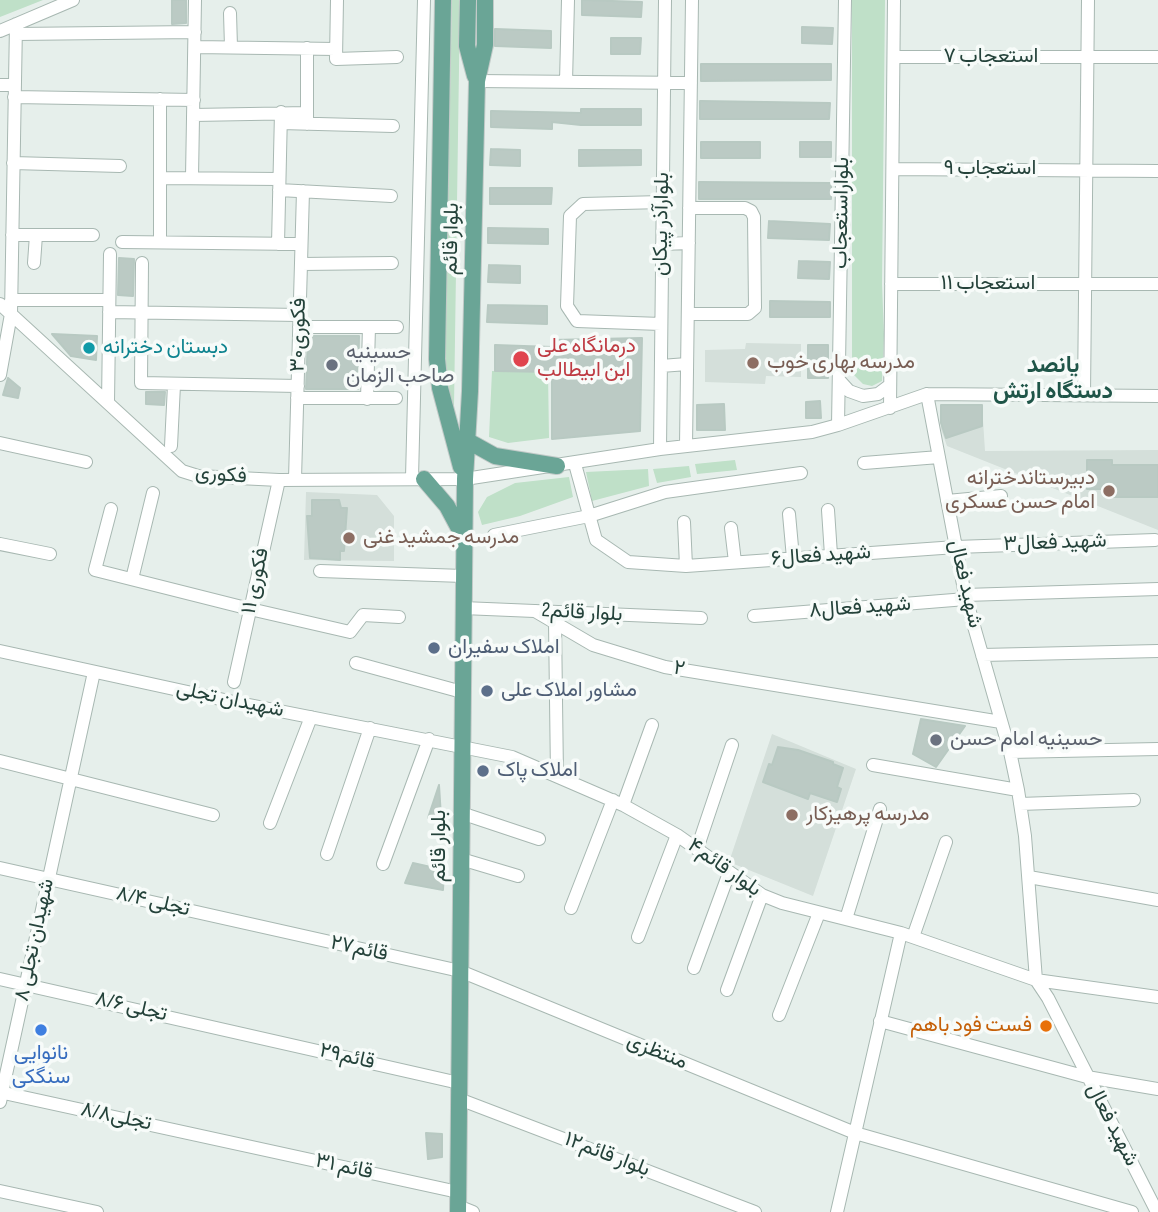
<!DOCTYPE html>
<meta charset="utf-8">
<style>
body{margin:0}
canvas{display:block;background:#e6efeb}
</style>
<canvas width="1158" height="1212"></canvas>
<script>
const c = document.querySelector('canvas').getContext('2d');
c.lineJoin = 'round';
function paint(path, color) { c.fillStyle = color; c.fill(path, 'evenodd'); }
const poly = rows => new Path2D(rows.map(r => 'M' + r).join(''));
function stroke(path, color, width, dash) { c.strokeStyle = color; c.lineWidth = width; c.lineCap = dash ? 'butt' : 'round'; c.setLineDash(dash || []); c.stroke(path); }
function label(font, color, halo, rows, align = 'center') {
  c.font = font + ' "Sofia Sans Condensed",Vazirmatn,sans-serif'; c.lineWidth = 7; c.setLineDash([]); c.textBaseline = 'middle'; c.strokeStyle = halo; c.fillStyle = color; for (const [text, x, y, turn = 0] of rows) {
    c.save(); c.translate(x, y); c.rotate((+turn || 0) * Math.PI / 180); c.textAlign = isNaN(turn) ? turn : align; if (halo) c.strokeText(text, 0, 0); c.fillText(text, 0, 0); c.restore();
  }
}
paint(poly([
 [746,343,801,344,801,377,766,376,765,384,705,382,705,350,745,349],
 [941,405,982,405,985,451,1158,450,1158,530,947,446,941,429],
 [306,492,377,495,394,516,394,561,304,560],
 [772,734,856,769,813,896,729,862]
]), '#d4dfda');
paint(poly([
 [0,0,43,0,0,17],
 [452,0,460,0,454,407,444,386],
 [852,0,885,0,882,284,884,335,882,381,872,386,863,384,852,373],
 [492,371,548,372,549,438,508,443,489,437],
 [735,460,737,470,697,474,695,464],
 [689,466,691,477,657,483,653,469],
 [648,469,649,486,592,501,586,472],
 [569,477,573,497,520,516,482,525,478,512,487,497,515,483]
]), '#bfe0c8');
const building = poly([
 [172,0,186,0,186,23,172,24,172,0],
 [582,0,642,2,641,17,582,15,582,0],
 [802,27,833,28,832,44,802,43,802,27],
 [495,29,551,31,551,48,495,46,495,29],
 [611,38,641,38,640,54,611,54,611,38],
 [701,64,831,64,831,80,701,81,701,64],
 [700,101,830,103,829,119,700,119,700,101],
 [581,109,641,109,641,125,581,125,552,122,552,129,491,127,491,111,581,113,581,109],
 [701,142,760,142,760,158,701,158,701,142],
 [800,142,831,142,831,157,800,157,800,142],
 [491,149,520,150,520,166,490,165,491,149],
 [579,150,641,150,641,165,579,166,579,150],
 [699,182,831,183,831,199,699,199,699,182],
 [490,188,552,188,551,204,490,204,490,188],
 [769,221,830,224,829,240,768,238,769,221],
 [488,228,548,229,548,244,488,243,488,228],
 [119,258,134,259,133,296,118,295,119,258],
 [799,261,830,262,829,279,798,278,799,261],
 [489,265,520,266,520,283,488,282,489,265],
 [770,301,830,302,830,317,770,317,770,301],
 [488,305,547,306,547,324,487,322,488,305],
 [52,334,97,336,96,360,71,356,52,334],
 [308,336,359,336,358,389,306,389,308,336],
 [642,338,640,431,552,439,552,372,495,371,495,345,552,347,552,340,642,338],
 [808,345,828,345,828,378,808,378,808,345],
 [8,378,20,388,18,398,3,395,8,378],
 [146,392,165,392,164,405,146,404,146,392],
 [820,401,821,418,806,418,806,402,820,401],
 [724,404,725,430,697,430,697,405,724,404],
 [941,405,982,405,982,426,946,438,941,423,941,405],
 [1087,460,1112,460,1112,465,1158,465,1158,497,1111,497,1112,489,1087,489,1087,460],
 [312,500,339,500,341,508,347,508,344,551,340,551,340,560,310,558,307,516,312,516,312,500],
 [921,719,965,726,936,767,913,754,921,719],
 [778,747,798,750,833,762,833,764,843,768,837,787,841,789,837,802,810,793,808,799,763,782,769,764,772,765,778,747],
 [439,785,441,817,428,818,439,785],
 [413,863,444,870,443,890,405,883,413,863],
 [426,1133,442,1134,442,1157,428,1159,426,1133]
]);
paint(building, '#bbcac4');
stroke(building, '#b8c9c2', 2);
const minor = poly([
 [337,0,336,59,397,57],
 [230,13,231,47],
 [0,31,73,0],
 [16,34,195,32],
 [195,47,336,49],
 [894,57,1158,57],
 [477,81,691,83],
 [566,82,568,0],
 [0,85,15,85],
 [14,97,194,100],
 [307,113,307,48],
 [193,115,307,113,307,124],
 [281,123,393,126],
 [13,163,120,166],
 [893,169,1158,171],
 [192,177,195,0],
 [160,178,279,179],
 [279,190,391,196],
 [12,235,93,235],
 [122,242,301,244],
 [160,242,160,99],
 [278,244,281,112],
 [662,244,689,243],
 [34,263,36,235],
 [142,263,141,383,298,386],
 [301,264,392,263],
 [891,284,1158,284],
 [11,300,109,300],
 [0,304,182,471,198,476,279,480,465,479,660,449,812,432,838,425,927,394,1158,396],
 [109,312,299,315],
 [688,314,748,314,755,308,754,217,751,211,745,208,689,208],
 [661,324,577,321,567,306,570,216,583,204,662,202],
 [299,327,397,327],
 [661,366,687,364],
 [0,375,11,314,16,24],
 [839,380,849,391,863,396,878,394,890,385],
 [927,394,965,595,1010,752,1018,790,1025,836,1036,980,1048,998,1157,1212],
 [1084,395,1088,0],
 [297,398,396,398],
 [367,399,369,327],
 [108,403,110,254],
 [890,408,894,0],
 [838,425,845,0],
 [0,443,86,462],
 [171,446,174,385],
 [686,446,692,0],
 [660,449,665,0],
 [864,463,939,457],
 [575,464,596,540,628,562,686,566,956,547,1155,540],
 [412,478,424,0],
 [295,479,303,191],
 [947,501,1001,496],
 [111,509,95,570,250,609,350,632,363,615,399,617],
 [828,510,831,555],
 [789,514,793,558],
 [684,522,686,566],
 [731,528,735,562],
 [494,535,589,516,665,492,801,473],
 [0,544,50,554],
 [320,571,463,576],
 [132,579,153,493],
 [965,595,1158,589],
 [463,608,701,618],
 [535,611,593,645,665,667,1001,722],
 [754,616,966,599],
 [555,622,557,776],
 [0,651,229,701,512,757,623,805,677,835,762,895,782,903,901,933,1036,980,1158,997],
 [982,655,1158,651],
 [356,663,462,692],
 [234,682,279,480],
 [1010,752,1158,749],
 [0,761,213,815],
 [873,765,1018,790],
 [1020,804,1134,800],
 [623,805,652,725],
 [461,813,539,839],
 [270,823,311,717],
 [697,849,732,745],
 [327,854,370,728],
 [461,859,518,876],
 [383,864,429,739],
 [0,868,460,971,855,1133,1132,1212],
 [1029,877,1158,900],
 [571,908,613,800],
 [846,919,880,809],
 [638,937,677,835],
 [913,937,946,842],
 [694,968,729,873],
 [0,979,459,1083],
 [727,990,762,895],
 [779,1015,819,913],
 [880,1021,1087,1077,1158,1089],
 [0,1092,458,1192],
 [459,1099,755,1212],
 [0,1102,94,672],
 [0,1191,97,1212],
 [458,1206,473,1212],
 [837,1212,901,933]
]);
const major = poly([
 [443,0,437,359,440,388,461,467],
 [468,0,467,46,475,76],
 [468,441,495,456,557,466],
 [424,479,447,506,463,536],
 [458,1212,465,479,470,391,477,81,485,45,485,0]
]);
stroke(minor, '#a8b8b2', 14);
stroke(major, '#c2cac8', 18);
stroke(minor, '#fff', 12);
stroke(major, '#6aa596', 16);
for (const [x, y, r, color] of [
 [89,348,7,"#0f9aa8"],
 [521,359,9,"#e0444e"],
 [753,363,7,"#8d6e63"],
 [332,365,7,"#6b7280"],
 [1109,491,7,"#8d6e63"],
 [349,538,7,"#8d6e63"],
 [434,648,7,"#5c6f8a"],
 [487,691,7,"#5c6f8a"],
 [936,740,7,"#6b7280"],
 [483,771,7,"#5c6f8a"],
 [792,815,7,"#8d6e63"],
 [1046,1026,7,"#e8710a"],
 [41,1030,7,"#3f7fe0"]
]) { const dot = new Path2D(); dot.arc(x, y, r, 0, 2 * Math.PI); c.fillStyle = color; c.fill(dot); stroke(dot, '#f7fbf9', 2.5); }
label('21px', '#24423a', '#f7fbf9', [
 ["استعجاب ۷",991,57],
 ["استعجاب ۹",990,169],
 ["بلواراستعجاب",842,213,-89],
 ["بلوارآذر پیکان",662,224,-89],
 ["بلوار قائم",452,239,-89],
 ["استعجاب ۱۱",988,284],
 ["فکوری۳۰",299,335,-89],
 ["فکوری",221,475,5],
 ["شهید فعال۳",1055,543,-2],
 ["شهید فعال۶",821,556,-4],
 ["فکوری ۱۱",256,581,-78],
 ["شهید فعال",965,584,77],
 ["شهید فعال۸",860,608,-4],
 ["2بلوار قائم",582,613,3],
 ["۲",679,669,10],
 ["شهیدان تجلی",230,700,12],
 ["بلوار قائم",440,846,-90],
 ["بلوار قائم۴",724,868,35],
 ["۸/۴ تجلی",153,902,13],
 ["شهیدان تجلی ۸",35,940,-78],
 ["قائم۲۷",359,949,12],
 ["تجلی ۸/۶",131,1007,13],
 ["منتظزی",657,1052,22],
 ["قائم۲۹",347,1057,13],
 ["تجلی۸/۸",116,1117,12],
 ["شهید فعال",1112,1125,63],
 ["بلوار قائم۱۲",607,1155,21],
 ["قائم ۳۱",344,1167,12]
]);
label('21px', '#be3a42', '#f7fbf9', [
 ["درمانگاه علی",537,347],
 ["ابن ابیطالب",537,371]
], 'left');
label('21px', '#0d838f', '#f7fbf9', [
 ["دبستان دخترانه",103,348]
], 'left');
label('21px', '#5b616d', '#f7fbf9', [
 ["حسینیه",346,353],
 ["صاحب الزمان",346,377],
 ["حسینیه امام حسن",950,740]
], 'left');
label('21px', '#785e54', '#f7fbf9', [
 ["مدرسه بهاری خوب",767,363],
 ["دبیرستاندخترانه",1095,479,"right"],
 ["امام حسن عسکری",1095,503,"right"],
 ["مدرسه جمشید غنی",363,538],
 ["مدرسه پرهیزکار",806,815]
], 'left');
label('21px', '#4e5e75', '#f7fbf9', [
 ["املاک سفیران",448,648],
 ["مشاور املاک علی",501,691],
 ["املاک پاک",497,771]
], 'left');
label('21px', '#c56008', '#f7fbf9', [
 ["فست فود باهم",1032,1026]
], 'right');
label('21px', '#366cbe', '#f7fbf9', [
 ["نانوایی",41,1054],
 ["سنگکی",41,1078]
]);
label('bold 23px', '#1f5548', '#f7fbf9', [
 ["پانصد",1053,366],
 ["دستگاه ارتش",1053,392]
]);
</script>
